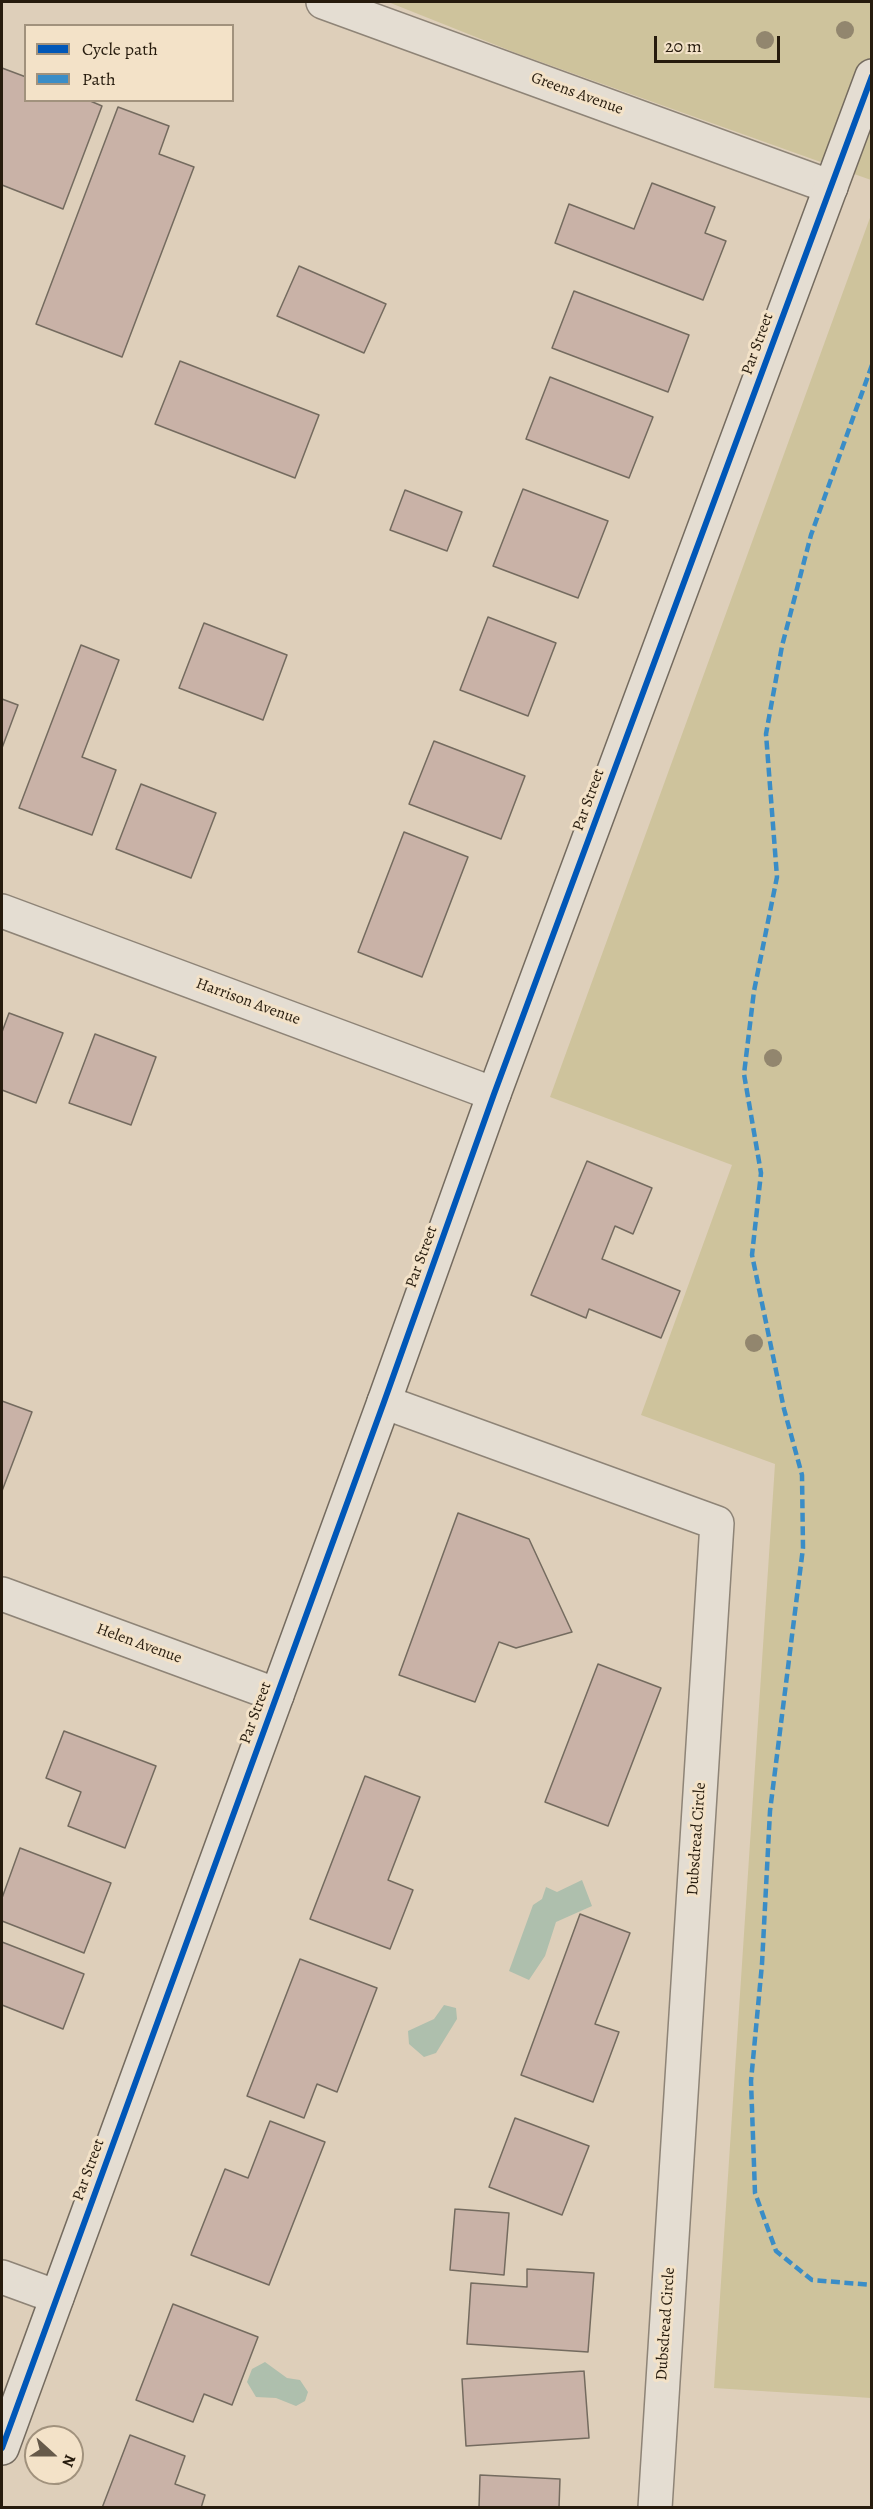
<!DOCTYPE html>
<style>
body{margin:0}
#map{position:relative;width:873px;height:2509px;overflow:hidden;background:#decfba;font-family:Alegreya,serif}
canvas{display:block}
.frame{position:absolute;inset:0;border:3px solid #261b0d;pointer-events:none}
.legend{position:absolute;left:24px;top:24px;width:210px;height:78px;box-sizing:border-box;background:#f3e2c8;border:2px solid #a1927d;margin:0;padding:8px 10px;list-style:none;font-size:18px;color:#261b0d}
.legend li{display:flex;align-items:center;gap:12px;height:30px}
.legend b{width:30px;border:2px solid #a1927d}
.north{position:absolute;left:24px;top:2425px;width:60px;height:60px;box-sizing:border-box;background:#f3e2c8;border:2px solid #a1927d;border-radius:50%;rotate:111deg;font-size:16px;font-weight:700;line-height:24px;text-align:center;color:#261b0d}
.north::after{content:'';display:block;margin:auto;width:21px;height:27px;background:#665a4a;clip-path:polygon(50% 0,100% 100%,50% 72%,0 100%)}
.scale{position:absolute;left:654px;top:36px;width:126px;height:27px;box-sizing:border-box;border:3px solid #261b0d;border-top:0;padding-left:8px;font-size:18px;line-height:21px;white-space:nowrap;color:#261b0d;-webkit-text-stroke:4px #f3e2c8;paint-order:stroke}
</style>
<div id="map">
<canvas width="873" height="2509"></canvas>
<div class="frame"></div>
<ul class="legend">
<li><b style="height:8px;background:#0057b8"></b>Cycle path</li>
<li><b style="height:8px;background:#3a8dc7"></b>Path</li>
</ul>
<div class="north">N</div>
<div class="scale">20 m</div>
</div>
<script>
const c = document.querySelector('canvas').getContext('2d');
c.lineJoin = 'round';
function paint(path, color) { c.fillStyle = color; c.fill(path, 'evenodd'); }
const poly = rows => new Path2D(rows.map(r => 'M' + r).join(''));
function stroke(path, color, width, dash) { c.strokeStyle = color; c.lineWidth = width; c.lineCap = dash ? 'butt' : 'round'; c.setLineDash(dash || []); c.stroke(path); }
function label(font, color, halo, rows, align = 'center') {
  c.font = font + ' Alegreya,serif'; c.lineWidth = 6; c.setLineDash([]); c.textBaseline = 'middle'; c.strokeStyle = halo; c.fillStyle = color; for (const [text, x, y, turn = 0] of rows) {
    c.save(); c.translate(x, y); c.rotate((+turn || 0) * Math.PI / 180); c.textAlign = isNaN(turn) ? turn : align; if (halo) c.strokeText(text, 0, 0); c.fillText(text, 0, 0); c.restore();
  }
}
paint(poly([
 [388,2,871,2,871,180,516,53],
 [871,215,871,2398,714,2388,775,1464,641,1415,732,1165,550,1097]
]), '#cec39c');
paint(poly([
 [582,1880,592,1906,556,1922,545,1956,529,1980,509,1971,533,1905,542,1899,546,1887,557,1892],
 [444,2005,456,2008,457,2019,436,2053,424,2057,409,2044,408,2031,434,2019],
 [265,2362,287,2378,300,2380,308,2392,305,2401,296,2406,276,2398,256,2397,247,2382,252,2369]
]), '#aebfad');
const building = poly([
 [2,68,26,77,26,100,88,100,102,106,63,209,2,185,2,68],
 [118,107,169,126,159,154,194,167,122,357,36,324,118,107],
 [652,183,715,207,705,233,726,241,703,300,555,243,569,204,634,229,652,183],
 [299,266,386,304,364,353,277,316,299,266],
 [574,291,689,335,668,392,552,348,574,291],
 [180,361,319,415,295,478,155,424,180,361],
 [550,377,653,417,629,478,526,439,550,377],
 [523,489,608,521,578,598,493,566,523,489],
 [405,490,462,512,447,551,390,530,405,490],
 [488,617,556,643,528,716,460,690,488,617],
 [204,623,287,655,263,720,179,688,204,623],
 [81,645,119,660,82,757,116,770,92,835,19,808,81,645],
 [2,699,18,705,2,748,2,699],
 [434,741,525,776,501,839,409,804,434,741],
 [141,784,216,813,191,878,116,849,141,784],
 [404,832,468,857,422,977,358,952,404,832],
 [9,1013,63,1033,36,1103,2,1090,2,1032,9,1013],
 [95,1034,156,1057,131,1125,69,1103,95,1034],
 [587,1161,652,1188,633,1234,615,1226,602,1259,680,1291,661,1338,589,1309,586,1318,531,1295,587,1161],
 [2,1401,32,1412,2,1491,2,1401],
 [458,1513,529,1539,572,1632,516,1648,499,1642,475,1702,399,1675,458,1513],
 [598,1664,661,1688,608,1826,545,1802,598,1664],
 [64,1731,156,1766,125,1848,68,1826,81,1792,46,1778,64,1731],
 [365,1776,420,1797,388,1880,413,1890,390,1949,310,1919,365,1776],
 [20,1848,111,1883,84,1953,2,1921,2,1898,20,1848],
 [580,1914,630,1933,595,2024,619,2032,593,2102,521,2075,580,1914],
 [2,1942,84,1974,63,2029,2,2005,2,1942],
 [300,1959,377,1988,337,2092,317,2084,304,2118,247,2096,300,1959],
 [515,2118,589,2146,562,2215,489,2187,515,2118],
 [270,2121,325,2142,269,2285,191,2255,225,2169,248,2178,270,2121],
 [455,2209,509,2213,504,2275,450,2270,455,2209],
 [527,2269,594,2273,588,2352,467,2344,471,2283,527,2287,527,2269],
 [173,2304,258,2337,232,2405,204,2394,193,2422,136,2400,173,2304],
 [584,2371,589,2438,466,2446,462,2379,584,2371],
 [130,2435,185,2456,175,2484,205,2495,201,2508,102,2508,130,2435],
 [480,2475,560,2479,559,2508,479,2508,480,2475]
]);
paint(building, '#c9b2a7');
stroke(building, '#746b5f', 1.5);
const street = poly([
 [323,2,831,187],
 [2,911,494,1094],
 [384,1402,717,1523,655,2508],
 [2,1594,277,1695],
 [2,2277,57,2297]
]);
const secondary = poly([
 [2,2448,384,1402,494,1094,872,76]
]);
stroke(street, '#8e8477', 36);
stroke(secondary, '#746b5f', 36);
stroke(street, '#e4ddd2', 33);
stroke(secondary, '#e4ddd2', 33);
stroke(poly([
 [872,365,811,535,782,646,766,734,777,877,754,991,744,1074,761,1173,752,1255,784,1409,802,1475,803,1548,770,1811,762,1964,751,2081,755,2193,776,2251,812,2280,872,2285]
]), '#3a8dc7', 4.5, [9, 4.5]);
stroke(poly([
 [2,2448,384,1402,494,1094,872,76]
]), '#0057b8', 6);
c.fillStyle = '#92866e';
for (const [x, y] of [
 [845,30],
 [765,40],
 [773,1058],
 [754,1343]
]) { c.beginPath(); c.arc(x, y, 9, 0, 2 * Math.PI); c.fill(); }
label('16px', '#261b0d', '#f3e2c8', [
 ["Greens Avenue",577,94,20],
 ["Par Street",758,344,-70],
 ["Par Street",589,800,-70],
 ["Harrison Avenue",248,1002,20],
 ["Par Street",422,1257,-70],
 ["Helen Avenue",139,1644,20],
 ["Par Street",256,1713,-70],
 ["Dubsdread Circle",697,1839,-86],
 ["Par Street",89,2170,-70],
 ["Dubsdread Circle",666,2324,-86]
]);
</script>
